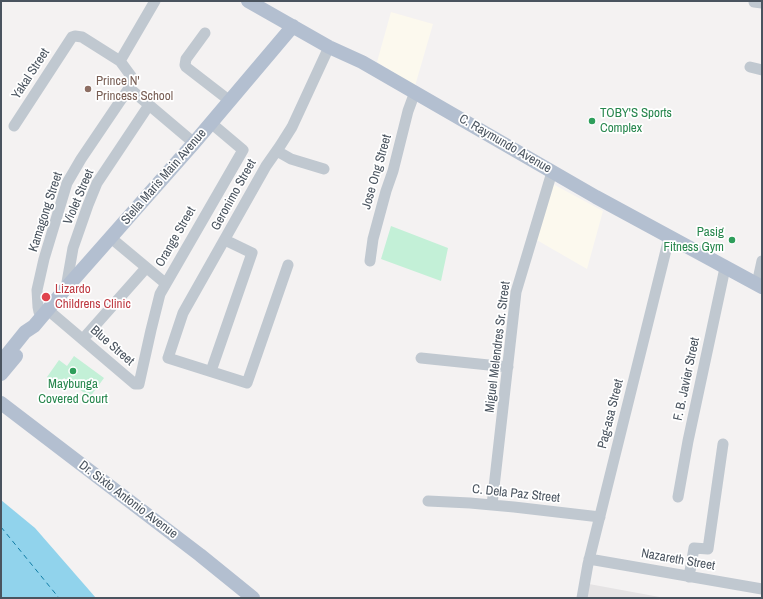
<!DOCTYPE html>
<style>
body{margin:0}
#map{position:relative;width:763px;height:599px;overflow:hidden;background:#f4f2f2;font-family:"Archivo Narrow",sans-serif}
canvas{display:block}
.frame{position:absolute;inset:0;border:2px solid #4a545f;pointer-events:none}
</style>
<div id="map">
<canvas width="763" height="599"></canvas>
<div class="frame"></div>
</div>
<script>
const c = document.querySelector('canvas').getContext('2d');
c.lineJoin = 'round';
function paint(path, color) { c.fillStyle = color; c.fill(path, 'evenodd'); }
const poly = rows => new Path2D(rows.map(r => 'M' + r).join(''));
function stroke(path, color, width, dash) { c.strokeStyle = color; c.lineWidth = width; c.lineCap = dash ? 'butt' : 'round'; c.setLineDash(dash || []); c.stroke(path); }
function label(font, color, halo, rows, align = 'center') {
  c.font = font + ' "Archivo Narrow",sans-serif'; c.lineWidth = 3.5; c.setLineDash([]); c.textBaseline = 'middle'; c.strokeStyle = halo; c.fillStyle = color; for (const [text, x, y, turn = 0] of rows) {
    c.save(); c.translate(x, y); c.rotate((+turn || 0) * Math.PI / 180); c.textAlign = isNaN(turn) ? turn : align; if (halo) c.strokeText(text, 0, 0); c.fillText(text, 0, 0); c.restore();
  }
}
paint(poly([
 [391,12,433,24,415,86,377,62],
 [551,183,603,211,587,269,535,239]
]), '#fcf9ee');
paint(poly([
 [589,584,665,598,586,598]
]), '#e5e3e4');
paint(poly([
 [391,226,448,248,441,281,381,259],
 [74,356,104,378,90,397,64,378,58,386,47,377,59,360,67,366]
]), '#c3f0d7');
paint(poly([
 [1,500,35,528,96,598,1,598]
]), '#91d3ec');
stroke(poly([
 [1,527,59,598]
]), '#0f7ca5', 1, [5, 4]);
stroke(poly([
 [754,2,762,3],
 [205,33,186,59,185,65,186,67,230,101],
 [120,61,155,1],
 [750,67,762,70],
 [129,88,194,143],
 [14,126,72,37,75,36,82,37,120,61,131,76,131,83,129,88,81,159,67,183,44,259,37,290,38,307,39,312,43,316],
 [277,151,291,159,324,169],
 [111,238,165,283],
 [370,261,373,239,386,191,393,171,408,111,415,92],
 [288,265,247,383,168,358,183,313,266,166,280,146,292,127,329,47],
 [757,284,762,261],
 [66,288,73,248,88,205,97,183,149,105],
 [48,310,135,384,139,384,151,330,160,294,243,150,211,123],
 [83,339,146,268],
 [421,358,508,367],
 [211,371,252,253,225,240],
 [678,497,688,441,725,268],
 [428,501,470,503,514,507,600,517],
 [492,505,516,292,552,172],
 [589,559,762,589],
 [689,577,694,548,708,549,723,444],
 [582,598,588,564,669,238]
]), '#c0c8d0', 11);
stroke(poly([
 [248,1,329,47,362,62,596,197,762,287],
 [1,362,25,332,34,326,66,288,194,143,293,26],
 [1,374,16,356],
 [1,403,200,555,253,598]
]), '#b3bfd0', 14);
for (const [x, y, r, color] of [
 [88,89,4,"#8d6e63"],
 [592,121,4,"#2e9e5b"],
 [732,240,4,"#2e9e5b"],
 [46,297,5,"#e0444e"],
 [73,371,4,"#2e9e5b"]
]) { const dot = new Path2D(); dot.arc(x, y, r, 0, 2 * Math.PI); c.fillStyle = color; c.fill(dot); stroke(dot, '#fff', 1.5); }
label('13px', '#4a545f', '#fff', [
 ["Yakal Street",31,74,-57],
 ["C. Raymundo Avenue",505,144,30],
 ["Jose Ong Street",377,172,-74],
 ["Stella Maris Main Avenue",164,177,-49],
 ["Geronimo Street",234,195,-61],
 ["Violet Street",79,197,-67],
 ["Kamagong Street",46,212,-72],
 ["Orange Street",176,237,-60],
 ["Blue Street",112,346,41],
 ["Miguel Melendres Sr. Street",498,347,-83],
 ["F. B. Javier Street",687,379,-78],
 ["Pag-asa Street",611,414,-76],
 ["C. Dela Paz Street",516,494,6],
 ["Dr. Sixto Antonio Avenue",128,500,37],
 ["Nazareth Street",678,560,10]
]);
label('13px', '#785e54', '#fff', [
 ["Prince N'",96,82],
 ["Princess School",96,97]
], 'left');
label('13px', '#27864d', '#fff', [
 ["TOBY'S Sports",600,114],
 ["Complex",600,129],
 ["Pasig",724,233,"right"],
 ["Fitness Gym",724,248,"right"],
 ["Maybunga",73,385,"center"],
 ["Covered Court",73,400,"center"]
], 'left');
label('13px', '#be3a42', '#fff', [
 ["Lizardo",55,290],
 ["Childrens Clinic",55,305]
], 'left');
</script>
